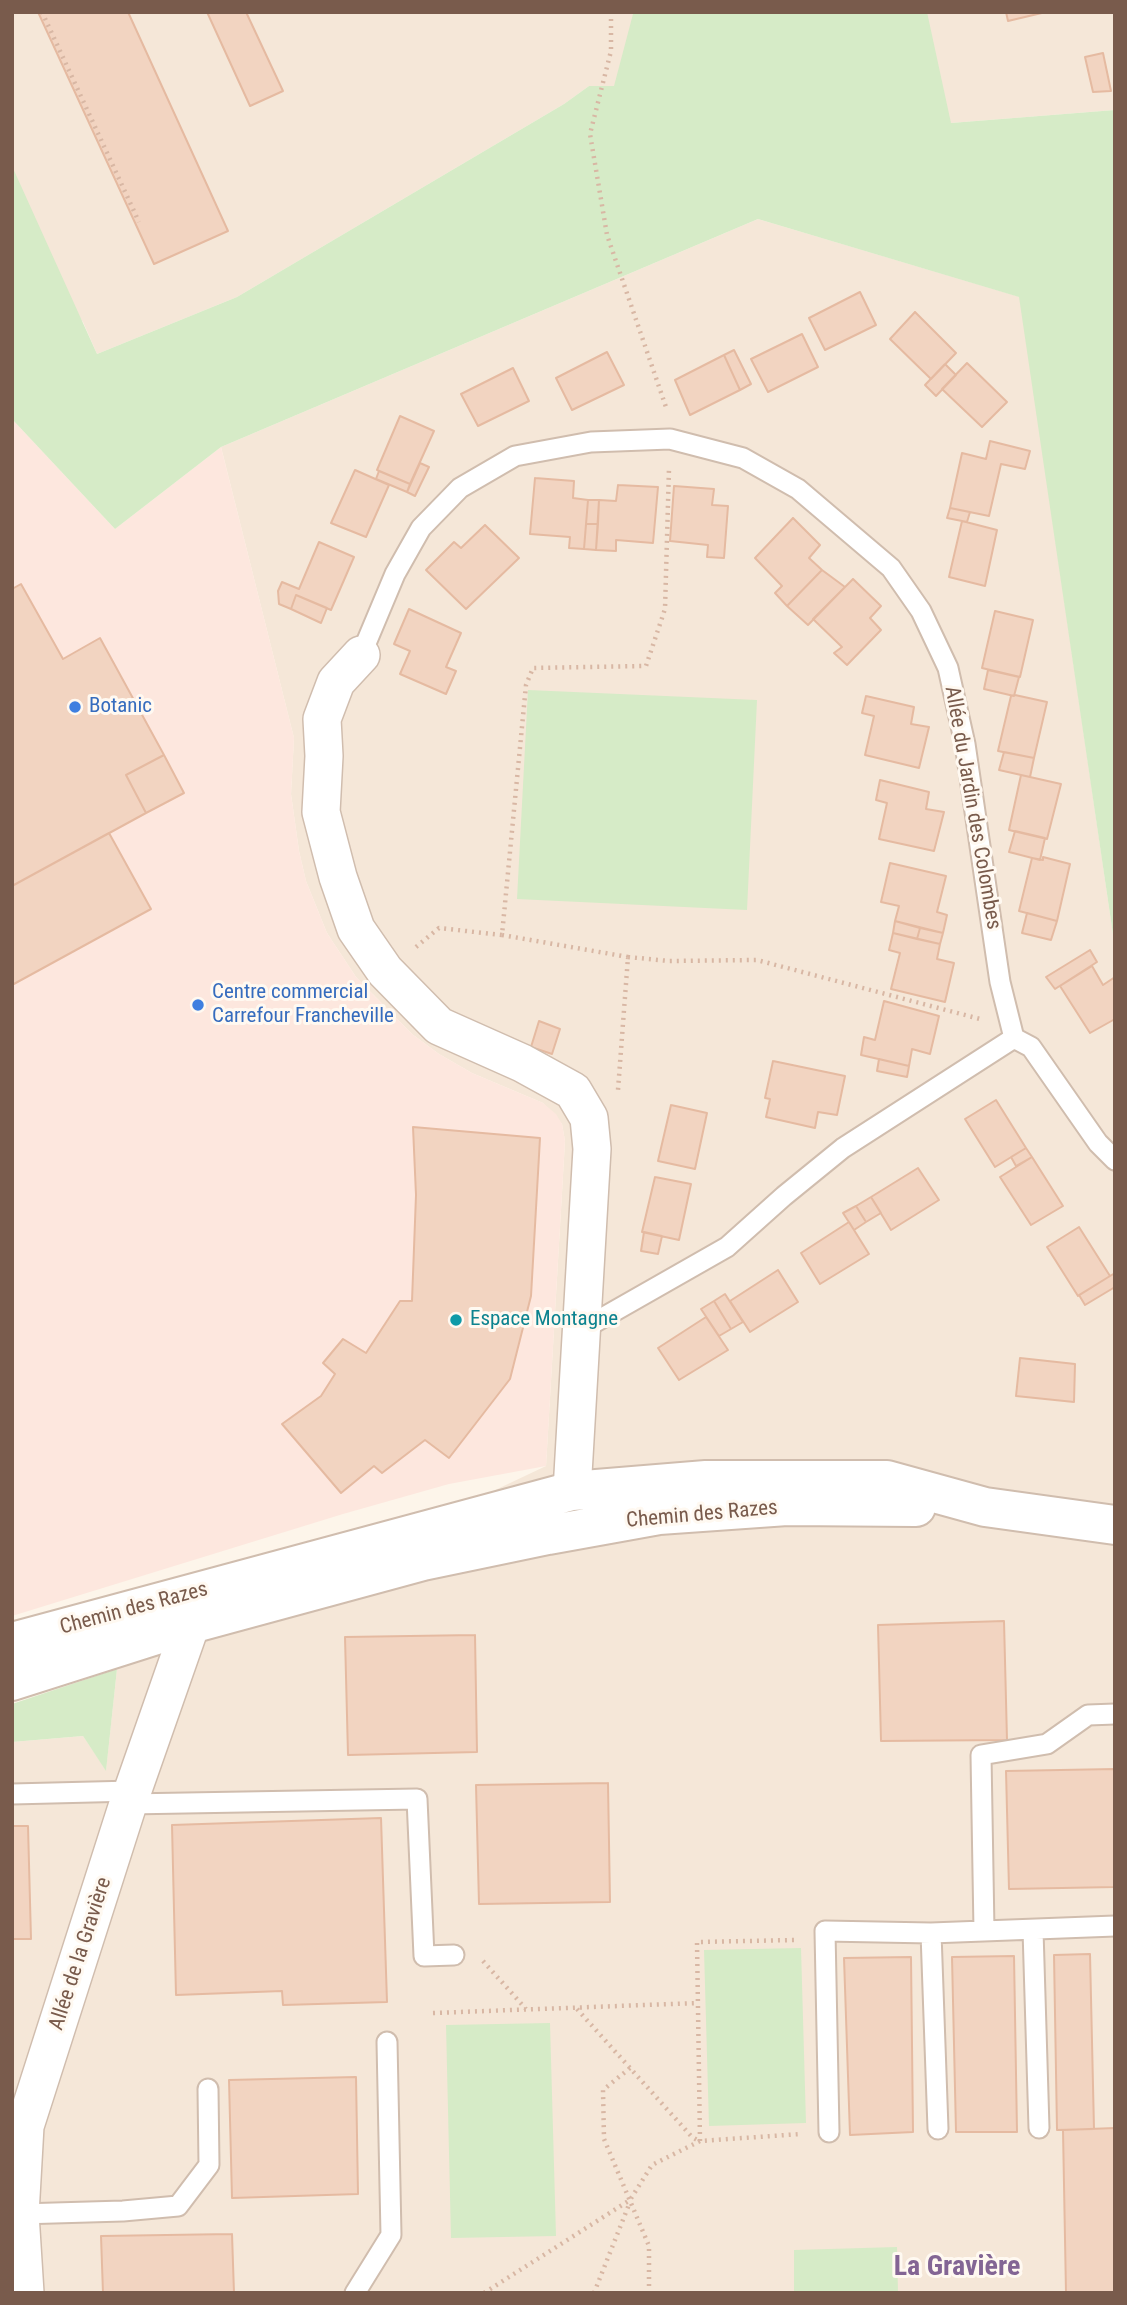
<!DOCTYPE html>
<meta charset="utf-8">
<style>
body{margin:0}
#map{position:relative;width:1127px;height:2305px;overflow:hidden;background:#fdf5ea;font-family:"Roboto Condensed",sans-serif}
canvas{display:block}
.frame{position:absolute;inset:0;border:14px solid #795b4c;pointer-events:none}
</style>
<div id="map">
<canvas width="1127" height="2305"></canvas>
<div class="frame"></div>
</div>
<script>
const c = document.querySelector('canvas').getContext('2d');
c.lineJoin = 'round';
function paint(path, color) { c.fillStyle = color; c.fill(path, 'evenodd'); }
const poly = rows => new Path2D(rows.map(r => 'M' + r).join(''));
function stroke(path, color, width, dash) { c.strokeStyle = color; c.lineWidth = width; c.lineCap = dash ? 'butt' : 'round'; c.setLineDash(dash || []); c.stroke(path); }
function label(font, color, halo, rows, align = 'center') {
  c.font = font + ' "Roboto Condensed",sans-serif'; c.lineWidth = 6; c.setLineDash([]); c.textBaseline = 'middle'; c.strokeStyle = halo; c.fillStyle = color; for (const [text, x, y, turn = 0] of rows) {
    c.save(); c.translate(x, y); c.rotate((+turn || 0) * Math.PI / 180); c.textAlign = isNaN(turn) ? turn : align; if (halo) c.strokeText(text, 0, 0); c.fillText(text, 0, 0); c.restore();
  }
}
paint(poly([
 [12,12,774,12,755,88,589,86,564,104,237,297,97,354,83,322,12,225],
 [874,12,1115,12,1115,110,951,123],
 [758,219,1020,297,1115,948,1115,2293,12,2293,12,1742,83,1736,106,1770,117,1669,546,1466,565,1141,562,1124,543,1103,472,1073,439,1054,412,1034,356,977,327,933,306,881,299,851,291,794,294,738,221,447]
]), '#f5e7d8');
paint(poly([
 [12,419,115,529,221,447,294,738,291,794,299,851,306,881,327,933,356,977,412,1034,439,1054,472,1073,543,1103,556,1114,562,1124,565,1141,546,1466,449,1484,343,1514,12,1616]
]), '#fde7de');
paint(poly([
 [638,12,927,12,951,123,1115,110,1115,948,1019,297,758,219,221,447,115,529,12,419,12,166,97,354,237,297,564,104,589,86,614,86,633,14],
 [528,690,757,700,747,910,517,899],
 [117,1669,106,1771,83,1736,12,1742,12,1704],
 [801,1948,806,2123,709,2126,704,1950],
 [550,2023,556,2236,451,2238,446,2025],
 [897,2247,898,2293,794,2293,794,2250]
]), '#d6ebc7');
const building = poly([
 [38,12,128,12,228,231,154,264,38,12],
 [207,12,246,12,283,91,250,106,207,12],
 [1006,12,1046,12,1008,21,1006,12],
 [1103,53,1111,91,1093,92,1085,57,1103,53],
 [860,292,876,325,825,350,809,318,860,292],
 [915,312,956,353,931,379,890,339,915,312],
 [802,334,818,367,768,392,751,359,802,334],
 [734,350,751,384,740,390,724,355,734,350],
 [607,352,624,385,572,410,556,378,607,352],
 [724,355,740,390,690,415,675,380,724,355],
 [967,363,1007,402,982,427,942,389,967,363],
 [945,364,956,375,936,396,925,385,945,364],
 [513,368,529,401,478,426,461,394,513,368],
 [400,416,434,431,410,484,377,470,400,416],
 [990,441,1030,451,1025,469,1001,464,989,516,950,508,962,453,986,459,990,441],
 [420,463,429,467,415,496,407,492,420,463],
 [355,470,389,485,366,537,331,523,355,470],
 [379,471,410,484,407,492,376,479,379,471],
 [535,478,574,481,573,498,588,500,584,549,569,548,570,537,530,534,535,478],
 [618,485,658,487,653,543,616,540,616,551,596,550,599,500,616,501,618,485],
 [674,486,714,489,712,505,728,506,724,558,707,557,708,545,670,541,674,486],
 [588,500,599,500,598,524,586,524,588,500],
 [950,508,970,512,967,522,947,518,950,508],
 [793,518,820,545,809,558,822,570,787,606,775,593,782,586,755,558,793,518],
 [962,521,997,530,985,586,949,577,962,521],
 [586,524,598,524,596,550,584,549,586,524],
 [485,525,519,558,466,609,426,570,454,542,461,548,485,525],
 [319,542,354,557,331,610,296,595,291,609,279,604,278,591,282,582,299,589,319,542],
 [822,570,845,587,808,625,787,606,822,570],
 [853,579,881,606,870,618,881,630,847,665,834,653,842,647,813,619,853,579],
 [21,584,63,659,100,638,164,755,126,775,146,813,12,886,12,589,21,584],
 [296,595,327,608,321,623,291,609,296,595],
 [409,609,461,633,446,667,456,671,446,694,400,674,410,651,394,644,409,609],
 [995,611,1033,620,1020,677,982,668,995,611],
 [988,670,1019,677,1014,696,984,689,988,670],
 [1015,695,1047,702,1034,758,998,751,1011,696,1015,695],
 [866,696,914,707,911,724,929,727,919,768,865,755,874,716,862,713,866,696],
 [1004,752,1034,758,1030,777,999,770,1004,752],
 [164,755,184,793,146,813,126,775,164,755],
 [1021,775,1061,784,1047,839,1009,830,1021,775],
 [880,780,929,792,926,809,944,812,934,851,879,839,887,803,876,800,880,780],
 [1015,831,1045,838,1040,860,1009,852,1015,831],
 [109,833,151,909,12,985,12,886,109,833],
 [1043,857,1070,864,1057,921,1019,911,1032,858,1043,860,1043,857],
 [890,863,946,876,937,912,947,915,943,933,895,921,899,906,881,902,890,863],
 [1027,913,1057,921,1051,940,1022,933,1027,913],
 [895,921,920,928,917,939,893,933,895,921],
 [920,928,943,933,940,944,917,939,920,928],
 [893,933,940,944,937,959,954,963,945,1002,891,989,900,953,889,950,893,933],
 [1090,950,1097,962,1055,989,1046,977,1090,950],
 [1092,966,1103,985,1115,977,1115,1019,1090,1033,1060,986,1092,966],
 [884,1001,939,1016,930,1054,912,1049,909,1066,861,1055,864,1037,875,1040,884,1001],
 [539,1021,560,1029,552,1054,531,1047,539,1021],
 [879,1059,909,1066,907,1077,877,1071,879,1059],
 [773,1061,845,1076,837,1115,818,1112,815,1128,766,1117,770,1099,765,1098,773,1061],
 [996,1100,1026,1148,995,1167,965,1119,996,1100],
 [671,1105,707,1113,695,1169,658,1161,671,1105],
 [413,1127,540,1138,531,1296,510,1379,449,1458,425,1440,382,1473,374,1466,341,1493,282,1424,321,1396,335,1374,323,1363,343,1339,366,1353,400,1301,412,1301,416,1195,413,1127],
 [1026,1148,1032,1157,1016,1166,1011,1157,1026,1148],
 [1032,1157,1063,1206,1031,1225,1000,1177,1032,1157],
 [918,1168,939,1200,891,1230,871,1197,918,1168],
 [655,1177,691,1184,679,1240,642,1232,655,1177],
 [871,1197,881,1213,866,1222,856,1206,871,1197],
 [856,1206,866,1222,854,1230,843,1213,856,1206],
 [849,1222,869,1254,820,1284,801,1253,849,1222],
 [1079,1227,1110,1276,1078,1296,1047,1247,1079,1227],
 [644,1232,662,1236,658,1254,641,1251,644,1232],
 [778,1270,798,1302,750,1332,730,1301,778,1270],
 [1115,1273,1115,1287,1085,1305,1079,1295,1115,1273],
 [725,1294,743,1322,731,1329,714,1301,725,1294],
 [714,1301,731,1329,719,1336,701,1309,714,1301],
 [706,1317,728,1350,679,1380,658,1348,706,1317],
 [1020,1358,1075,1364,1074,1402,1016,1396,1020,1358],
 [1004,1621,1007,1740,881,1741,878,1625,1004,1621],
 [475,1635,477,1752,348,1755,345,1637,475,1635],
 [1115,1769,1115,1887,1009,1889,1006,1771,1115,1769],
 [608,1783,610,1902,479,1904,476,1785,608,1783],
 [381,1818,387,2002,283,2005,282,1991,176,1995,172,1825,381,1818],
 [12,1826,28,1826,31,1939,12,1939,12,1826],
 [1090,1954,1094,2129,1057,2130,1054,1955,1090,1954],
 [1014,1956,1017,2132,956,2132,952,1957,1014,1956],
 [911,1957,913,2132,850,2135,844,1958,911,1957],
 [356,2077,358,2194,232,2198,229,2080,356,2077],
 [1115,2128,1115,2293,1066,2293,1063,2130,1115,2128],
 [232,2234,234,2293,103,2293,101,2236,232,2234]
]);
paint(building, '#f2d4c1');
stroke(building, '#e5baa1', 2);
const service = poly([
 [361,655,395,574,421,528,460,488,515,456,591,442,670,439,743,458,798,489,891,568,921,611,948,668,965,744,1000,982,1014,1038,1031,1047,1098,1143,1115,1160],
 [583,1329,727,1247,784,1196,843,1148,1014,1038],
 [12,1794,133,1791],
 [128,1804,417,1799,424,1956,454,1955],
 [1033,1930,1039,2128],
 [984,1931,981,1755,1047,1744,1088,1715,1115,1714],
 [931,1933,938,2129],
 [829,2132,825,1931,931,1933,1115,1926],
 [20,2214,123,2211,178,2206,209,2165,208,2089],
 [355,2293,391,2235,387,2042]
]);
const minor = poly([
 [361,655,336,682,322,719,324,756,321,812,338,877,356,929,385,971,439,1026,522,1063,573,1091,589,1118,592,1149,572,1491],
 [25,2293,20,2214,25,2126,128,1804,191,1624]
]);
const tertiary = poly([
 [12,1642,572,1491,706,1480,887,1480,985,1507,1115,1525],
 [12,1681,191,1624,423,1561,548,1535,659,1515,787,1506,916,1507]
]);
stroke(service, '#d0bdae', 23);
stroke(minor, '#d0bdae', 40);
stroke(tertiary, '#d0bdae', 42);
stroke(poly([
 [42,12,139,222],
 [611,12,611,51,590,134,607,235,667,410],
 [502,935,628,957,618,1090],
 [416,947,439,928,502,935,526,685,533,668,646,666,665,609,669,468],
 [628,957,669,961,757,960,980,1019],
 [483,1961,526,2009],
 [577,2009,692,2137,699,2141],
 [433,2013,698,2003],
 [630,2068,603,2090,604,2139,649,2246,649,2293],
 [700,2141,697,1942,795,1940],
 [484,2293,630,2200,652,2165,700,2141,801,2134],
 [594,2293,630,2202]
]), '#d8b7a4', 4.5, [2, 5]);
stroke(service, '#fff', 19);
stroke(minor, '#fff', 37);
stroke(tertiary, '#fff', 38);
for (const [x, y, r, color] of [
 [75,707,7,"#3f7fe0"],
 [198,1005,7,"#3f7fe0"],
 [456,1320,7,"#0f9aa8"]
]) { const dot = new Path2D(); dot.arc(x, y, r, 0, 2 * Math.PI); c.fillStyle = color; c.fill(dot); stroke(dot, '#fff9f1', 2.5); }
label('21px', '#366cbe', '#fff9f1', [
 ["Botanic",89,707],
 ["Centre commercial",212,993],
 ["Carrefour Francheville",212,1017]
], 'left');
label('21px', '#795b4c', '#fff9f1', [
 ["Allée du Jardin des Colombes",972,808,80],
 ["Chemin des Razes",702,1515,-5],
 ["Chemin des Razes",134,1609,-15],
 ["Allée de la Gravière",81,1954,-72]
]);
label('21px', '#0d838f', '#fff9f1', [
 ["Espace Montagne",470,1320]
], 'left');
label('bold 28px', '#836594', '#fff9f1', [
 ["La Gravière",957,2268]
]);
</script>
